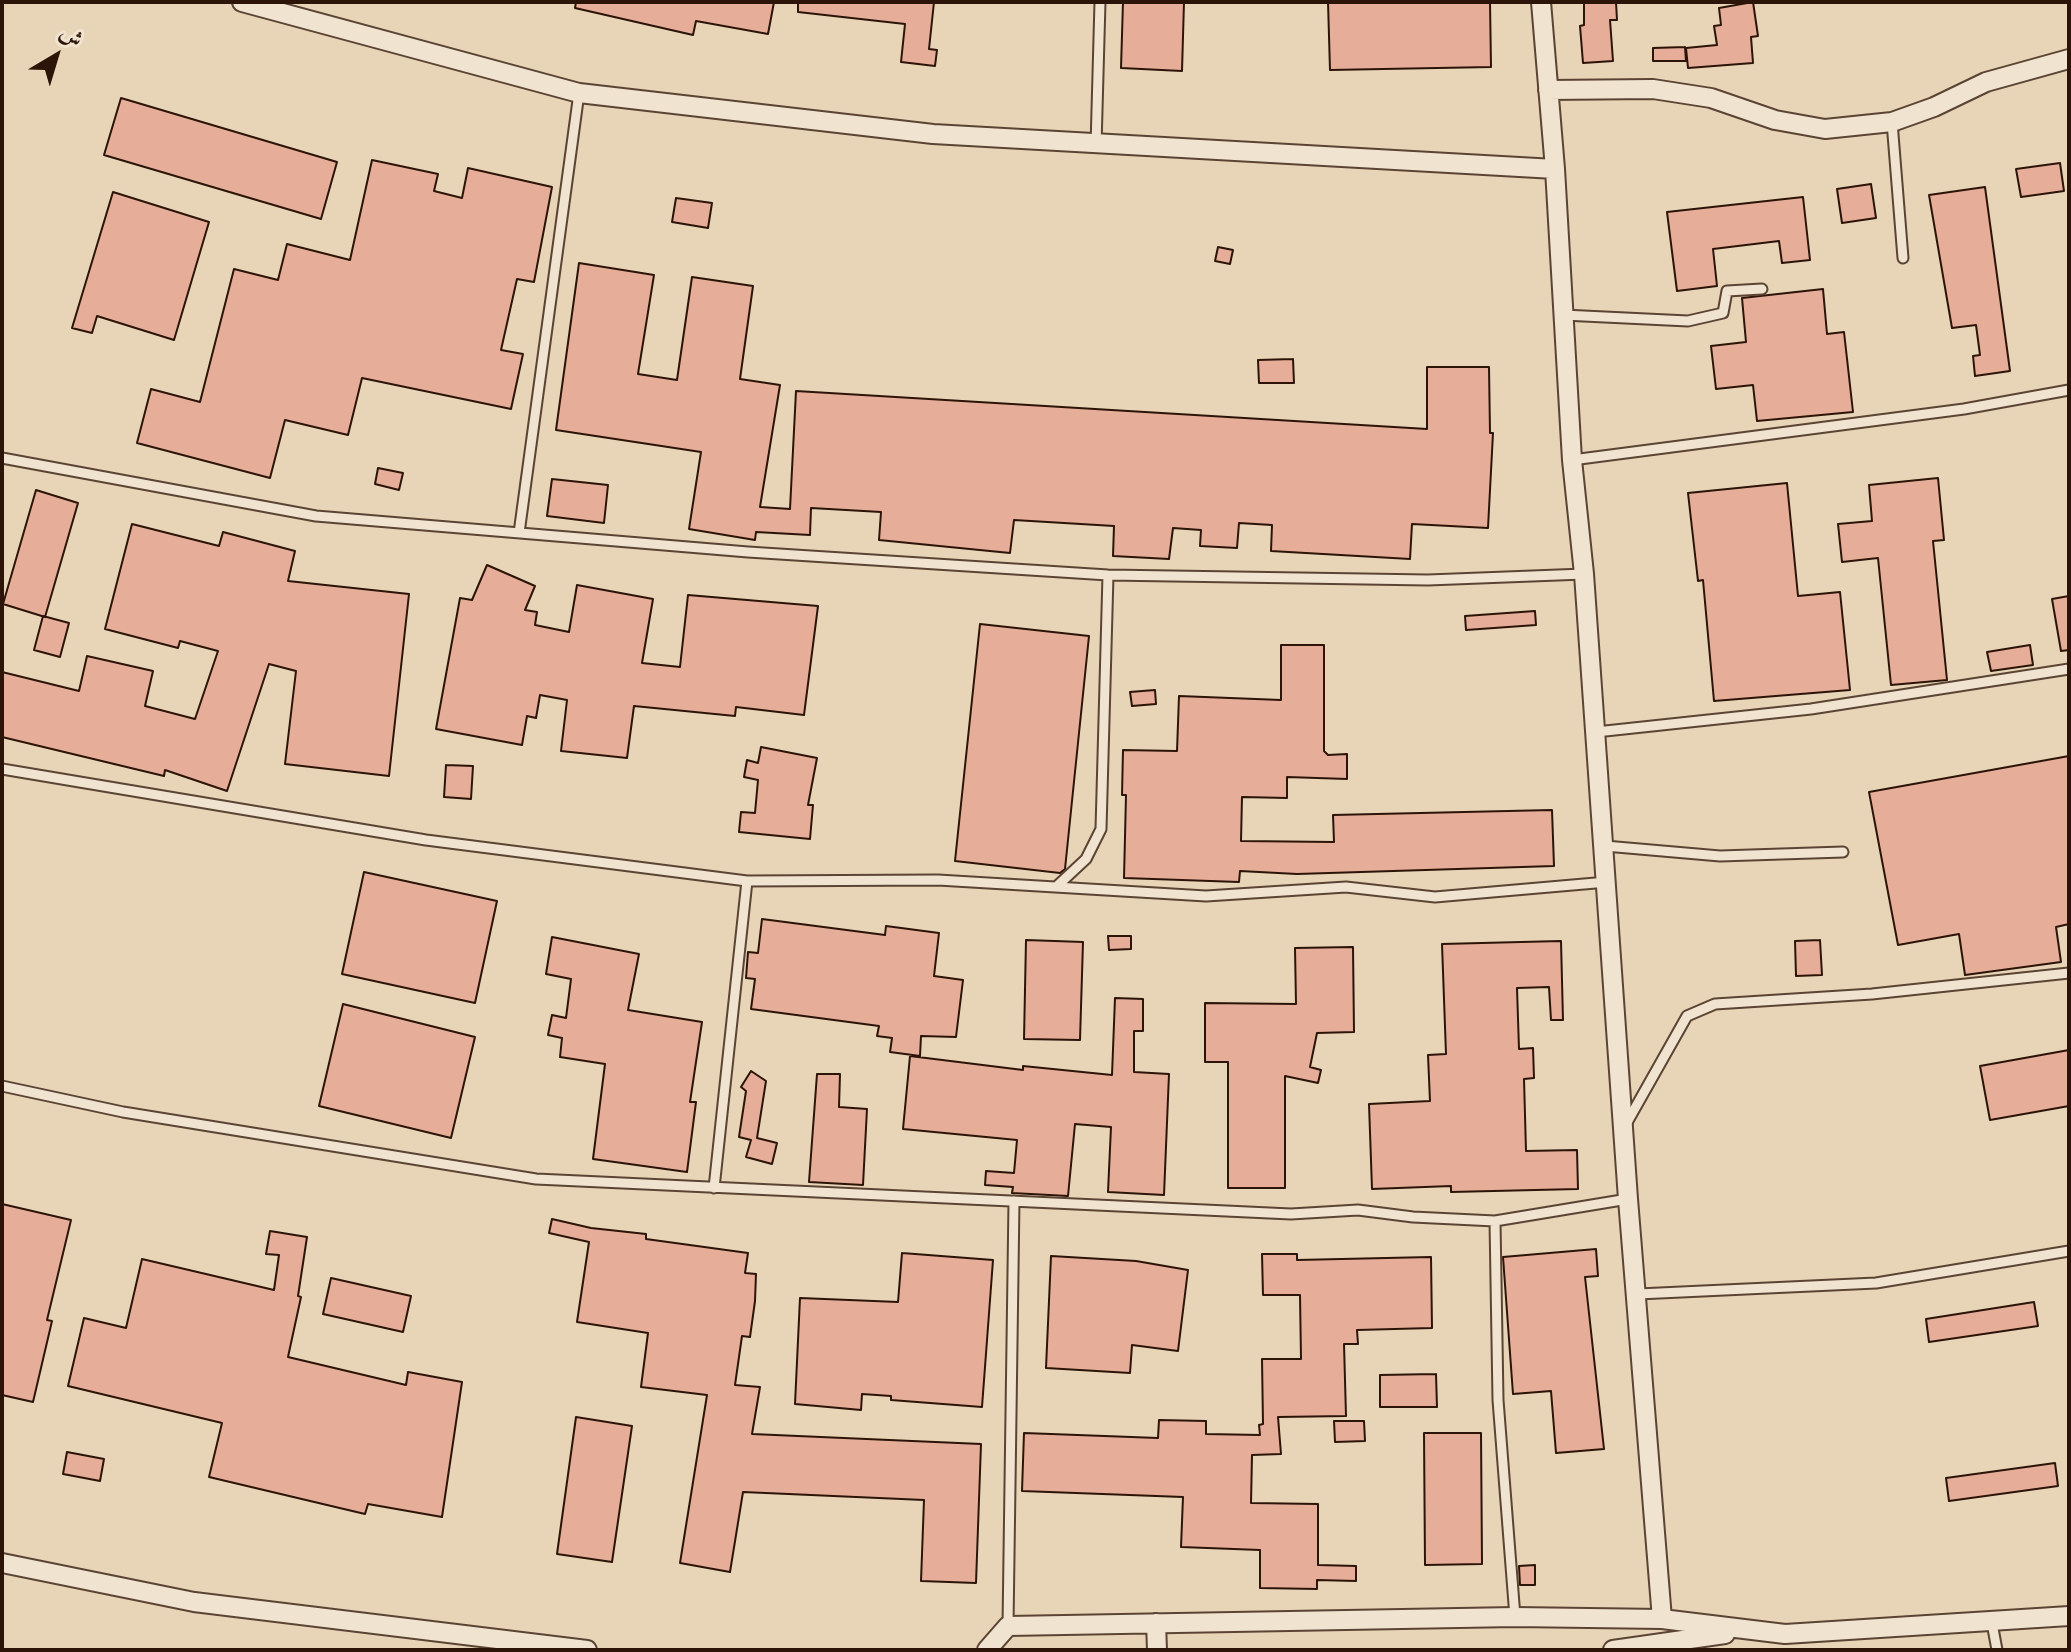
<!DOCTYPE html>
<meta charset="utf-8">
<style>
body{margin:0}
#map{position:relative;width:2071px;height:1652px;overflow:hidden;background:#e8d4b6;font-family:"Old Standard TT",Amiri,serif}
canvas{display:block}
.frame{position:absolute;inset:0;border:4px solid #2c1408;pointer-events:none}
.north{position:absolute;left:16px;top:16px;width:80px;height:80px;-webkit-text-stroke:6px #f0e3d0;paint-order:stroke;rotate:38deg;font-size:22px;font-weight:700;line-height:32px;text-align:center;color:#2c1408}
.north::after{content:'';display:block;margin:auto;width:28px;height:36px;background:#2c1408;clip-path:polygon(50% 0,100% 100%,50% 72%,0 100%)}
</style>
<div id="map">
<canvas width="2071" height="1652"></canvas>
<div class="frame"></div>
<div class="north">ش</div>
</div>
<script>
const c = document.querySelector('canvas').getContext('2d');
c.lineJoin = 'round';
function paint(path, color) { c.fillStyle = color; c.fill(path, 'evenodd'); }
const poly = rows => new Path2D(rows.map(r => 'M' + r).join(''));
function stroke(path, color, width, dash) { c.strokeStyle = color; c.lineWidth = width; c.lineCap = dash ? 'butt' : 'round'; c.setLineDash(dash || []); c.stroke(path); }
const building = poly([
 [576,2,774,2,768,34,696,21,693,35,575,8,576,2],
 [798,2,934,2,929,49,937,50,935,66,901,62,905,24,798,12,798,2],
 [1123,2,1184,2,1182,71,1121,68,1123,2],
 [1328,2,1490,2,1491,67,1330,70,1328,2],
 [1584,2,1616,2,1617,20,1610,20,1613,61,1583,63,1580,26,1584,25,1584,2],
 [1753,2,1758,36,1751,37,1753,63,1688,68,1686,48,1717,45,1714,26,1721,25,1719,8,1753,2],
 [1685,47,1686,61,1653,61,1653,48,1685,47],
 [121,98,337,162,321,219,104,155,121,98],
 [372,160,438,174,434,191,462,198,468,168,552,187,534,282,517,279,501,350,523,354,511,409,362,378,348,435,285,420,270,478,137,443,151,389,200,402,234,269,278,280,287,244,350,260,372,160],
 [2060,163,2064,191,2021,197,2016,169,2060,163],
 [1871,184,1876,218,1842,223,1837,189,1871,184],
 [1985,187,2010,371,1975,376,1973,356,1980,355,1976,325,1952,328,1929,195,1985,187],
 [113,192,209,222,174,340,97,316,92,333,72,328,113,192],
 [1803,197,1810,260,1782,263,1779,241,1713,249,1717,286,1677,291,1667,212,1803,197],
 [676,198,712,203,708,228,672,222,676,198],
 [1218,247,1233,250,1230,264,1215,261,1218,247],
 [579,263,654,275,638,374,677,380,692,277,753,286,740,379,780,385,760,507,790,509,796,391,1427,429,1427,367,1489,367,1490,433,1493,433,1488,528,1412,524,1410,559,1271,551,1272,525,1239,523,1237,548,1200,546,1201,530,1173,528,1169,559,1113,556,1114,526,1014,520,1010,553,879,540,881,512,811,508,810,535,756,532,755,540,689,529,701,452,556,430,579,263],
 [1823,289,1827,334,1844,332,1853,412,1757,421,1753,385,1716,389,1711,346,1746,342,1742,298,1823,289],
 [1293,359,1294,383,1259,383,1258,360,1293,359],
 [378,468,403,473,399,490,375,484,378,468],
 [1938,478,1944,540,1933,541,1947,680,1891,685,1878,558,1842,562,1838,524,1872,521,1869,485,1938,478],
 [552,479,608,485,604,523,547,516,552,479],
 [1787,483,1798,596,1840,592,1850,690,1714,701,1703,580,1698,581,1688,493,1787,483],
 [36,490,78,503,45,617,3,604,36,490],
 [132,524,219,546,223,532,295,551,288,581,409,594,389,776,285,764,296,671,269,664,227,791,165,770,164,776,2,737,2,672,79,691,87,656,153,671,145,706,195,719,218,651,180,641,178,648,105,629,132,524],
 [487,565,535,586,525,610,537,612,535,625,569,632,577,585,653,599,642,663,680,667,688,595,818,606,804,715,736,707,735,716,634,706,627,758,561,751,567,700,540,695,536,718,527,716,522,745,436,729,460,598,472,600,487,565],
 [2069,596,2069,650,2061,651,2052,599,2069,596],
 [1535,611,1536,625,1466,630,1465,616,1535,611],
 [43,616,69,623,60,657,34,650,43,616],
 [980,624,1089,636,1065,869,1060,873,955,861,980,624],
 [1281,645,1324,645,1324,751,1328,755,1347,754,1347,779,1287,777,1287,798,1242,797,1241,841,1334,842,1333,815,1552,810,1554,866,1297,874,1240,871,1239,882,1124,878,1126,795,1122,795,1123,750,1177,751,1179,696,1281,700,1281,645],
 [2030,645,2033,665,1991,671,1987,652,2030,645],
 [1155,690,1156,704,1132,706,1130,692,1155,690],
 [761,747,817,758,808,805,813,805,810,839,739,832,741,812,755,813,758,780,744,777,747,760,758,763,761,747],
 [2069,756,2069,924,2056,927,2061,962,1965,975,1959,934,1898,945,1869,792,2069,756],
 [446,765,473,766,471,799,444,797,446,765],
 [364,872,497,901,475,1003,342,974,364,872],
 [762,919,885,935,886,926,939,933,934,976,963,980,956,1037,921,1036,920,1056,890,1052,892,1038,877,1036,879,1026,751,1009,755,979,746,978,748,952,758,953,762,919],
 [1108,936,1131,936,1131,949,1109,950,1108,936],
 [552,937,639,954,628,1010,702,1022,690,1102,696,1102,687,1172,593,1159,605,1064,560,1057,562,1038,548,1035,552,1015,566,1018,571,979,546,974,552,937],
 [1026,940,1083,942,1080,1040,1024,1039,1026,940],
 [1820,940,1822,975,1796,976,1795,941,1820,940],
 [1561,941,1563,1020,1551,1020,1549,987,1517,988,1519,1049,1533,1048,1534,1078,1524,1079,1526,1151,1577,1150,1578,1189,1451,1192,1451,1186,1372,1189,1369,1104,1430,1101,1428,1055,1446,1054,1442,944,1561,941],
 [1353,947,1354,1032,1317,1033,1310,1067,1321,1070,1318,1083,1285,1076,1285,1188,1228,1188,1228,1062,1205,1062,1205,1003,1296,1004,1295,948,1353,947],
 [1115,998,1143,999,1143,1031,1134,1031,1134,1072,1169,1074,1164,1195,1108,1192,1111,1127,1075,1124,1068,1196,1012,1193,1013,1187,985,1185,986,1171,1014,1173,1017,1140,903,1129,910,1056,1023,1070,1023,1066,1112,1075,1115,998],
 [343,1004,475,1037,451,1138,319,1106,343,1004],
 [2069,1050,2069,1106,1990,1120,1980,1066,2069,1050],
 [751,1071,766,1081,757,1138,777,1143,772,1164,746,1157,751,1140,739,1137,746,1091,741,1087,751,1071],
 [817,1074,840,1074,839,1107,867,1109,863,1185,809,1182,817,1074],
 [2,1204,71,1220,47,1320,52,1321,33,1402,2,1395,2,1204],
 [552,1219,591,1228,646,1234,646,1239,748,1253,745,1273,756,1274,755,1301,750,1337,742,1336,735,1385,760,1387,752,1434,981,1444,976,1583,921,1581,924,1500,743,1492,730,1572,680,1563,707,1395,641,1387,648,1333,577,1322,589,1242,549,1233,552,1219],
 [270,1231,307,1237,298,1296,301,1297,288,1357,406,1385,408,1372,462,1382,442,1517,368,1504,365,1514,209,1477,222,1423,68,1386,84,1318,126,1328,142,1259,274,1290,279,1255,266,1254,270,1231],
 [1596,1249,1598,1276,1585,1277,1604,1449,1556,1453,1551,1391,1513,1394,1503,1257,1596,1249],
 [902,1253,993,1260,982,1407,891,1400,891,1396,862,1394,861,1410,795,1404,800,1298,898,1302,902,1253],
 [1262,1254,1297,1254,1297,1260,1431,1257,1432,1328,1357,1330,1358,1344,1344,1344,1346,1416,1278,1417,1281,1454,1252,1455,1251,1503,1318,1504,1318,1565,1356,1566,1356,1581,1317,1580,1317,1589,1260,1588,1260,1550,1181,1547,1183,1497,1022,1491,1024,1433,1158,1438,1159,1420,1206,1421,1206,1434,1260,1435,1259,1425,1263,1424,1262,1359,1301,1359,1300,1295,1263,1295,1262,1254],
 [1051,1256,1136,1261,1188,1270,1178,1351,1132,1345,1130,1373,1046,1368,1051,1256],
 [331,1278,411,1296,403,1332,323,1314,331,1278],
 [2034,1302,2038,1326,1929,1342,1926,1319,2034,1302],
 [1436,1374,1437,1407,1380,1407,1380,1375,1436,1374],
 [576,1417,632,1426,612,1562,557,1554,576,1417],
 [1334,1421,1364,1421,1365,1441,1335,1442,1334,1421],
 [1424,1433,1481,1433,1482,1564,1425,1565,1424,1433],
 [67,1452,104,1459,100,1481,63,1474,67,1452],
 [2055,1463,2058,1486,1949,1501,1946,1478,2055,1463],
 [1535,1565,1535,1585,1520,1585,1519,1566,1535,1565]
]);
paint(building, '#e6ae99');
stroke(building, '#2c1408', 2);
const lane = poly([
 [1892,122,1903,258],
 [1096,146,1100,2],
 [1563,315,1688,321,1723,313,1727,291,1762,289],
 [2,458,316,516,748,552,1108,575,1428,580,1584,574],
 [1572,460,1964,409,2069,390],
 [519,533,579,93],
 [1596,732,1811,709,2069,669],
 [2,769,426,840,747,881,938,880,1206,896,1346,887,1435,897,1607,882],
 [1605,846,1720,856,1843,852],
 [1057,886,1086,859,1101,829,1108,575],
 [2,1086,123,1112,536,1179,1291,1214,1358,1210,1413,1217,1495,1221,1628,1199],
 [1625,1126,1687,1016,1715,1004,1872,994,2069,973],
 [714,1188,747,881],
 [1495,1221,1498,1400,1515,1617],
 [1638,1294,1876,1283,2069,1251],
 [1992,1623,1997,1650],
 [1008,1626,1014,1201]
]);
const street = poly([
 [242,2,579,93,933,134,1555,169],
 [1541,2,1555,169,1572,460,1584,574,1628,1199,1662,1619],
 [1548,90,1653,89,1711,98,1775,120,1825,129,1892,122,1934,107,1986,82,2069,59],
 [2,1563,194,1602,587,1650],
 [1156,1623,1157,1650],
 [987,1650,1008,1626,1515,1617,1662,1619,1785,1634,2069,1616],
 [1613,1650,1725,1634]
]);
stroke(lane, '#5b4434', 13);
stroke(street, '#5b4434', 22);
stroke(lane, '#f0e3d0', 9);
stroke(street, '#f0e3d0', 18);
</script>
